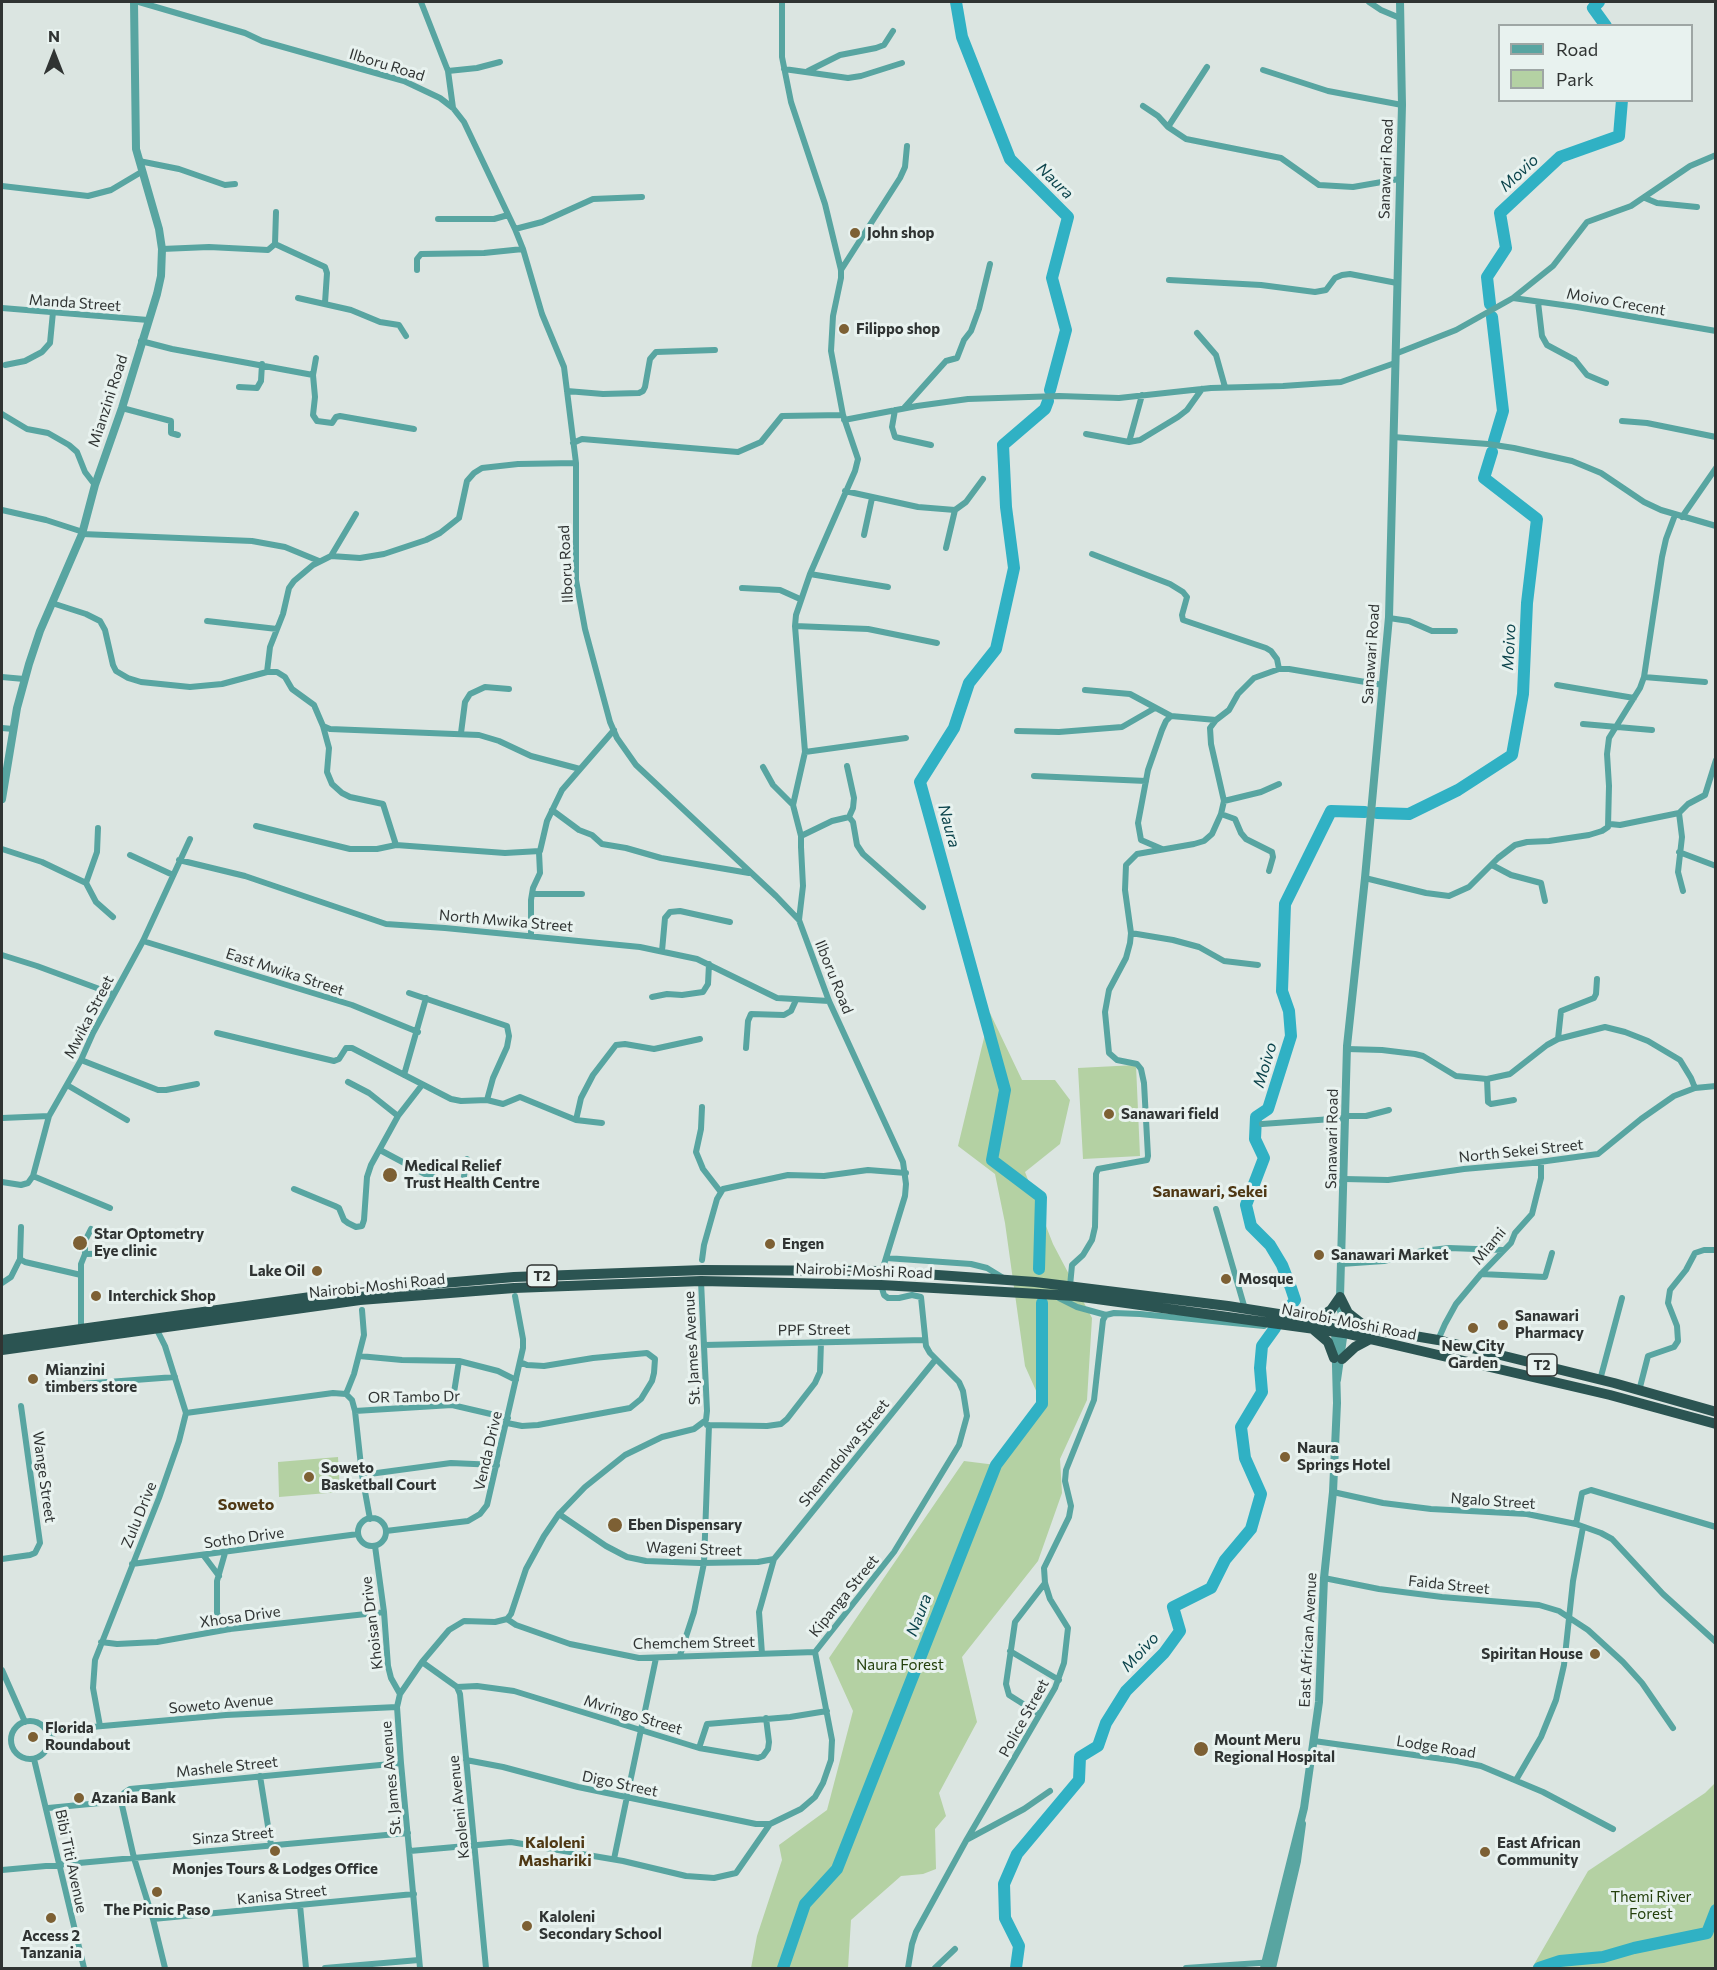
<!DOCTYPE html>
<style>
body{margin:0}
#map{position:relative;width:1717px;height:1970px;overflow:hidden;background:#dbe5e1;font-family:Commissioner,sans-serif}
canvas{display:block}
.frame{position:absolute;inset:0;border:3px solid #303433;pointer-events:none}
.legend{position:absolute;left:1498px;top:24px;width:195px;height:78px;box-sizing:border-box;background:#e8f2ef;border:2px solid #9ea6a4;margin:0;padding:8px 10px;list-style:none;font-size:18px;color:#303433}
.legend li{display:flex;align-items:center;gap:12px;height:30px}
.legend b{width:30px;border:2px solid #9ea6a4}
.north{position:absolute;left:24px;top:24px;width:60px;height:60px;-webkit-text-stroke:4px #e8f2ef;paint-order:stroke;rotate:0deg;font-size:16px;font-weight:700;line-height:24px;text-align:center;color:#303433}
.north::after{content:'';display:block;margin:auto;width:21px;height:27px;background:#303433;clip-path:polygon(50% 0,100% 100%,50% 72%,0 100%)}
</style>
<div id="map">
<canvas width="1717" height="1970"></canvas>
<div class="frame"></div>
<ul class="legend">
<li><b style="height:8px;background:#58a5a1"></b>Road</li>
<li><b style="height:16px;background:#b4d1a3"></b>Park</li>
</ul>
<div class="north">N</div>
</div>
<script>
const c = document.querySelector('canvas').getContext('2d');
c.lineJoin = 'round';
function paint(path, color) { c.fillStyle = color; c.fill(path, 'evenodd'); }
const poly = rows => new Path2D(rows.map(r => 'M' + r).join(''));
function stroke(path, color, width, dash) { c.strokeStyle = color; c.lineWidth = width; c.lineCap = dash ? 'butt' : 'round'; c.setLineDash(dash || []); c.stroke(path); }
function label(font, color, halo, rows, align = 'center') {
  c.font = font + ' Commissioner,sans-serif'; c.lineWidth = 6; c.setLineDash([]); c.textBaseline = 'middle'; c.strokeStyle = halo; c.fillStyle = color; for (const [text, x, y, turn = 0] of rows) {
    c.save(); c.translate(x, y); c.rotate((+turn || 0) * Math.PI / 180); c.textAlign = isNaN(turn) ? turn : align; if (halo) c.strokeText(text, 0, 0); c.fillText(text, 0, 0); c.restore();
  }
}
paint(poly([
 [990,1013,1022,1080,1055,1080,1070,1100,1060,1144,1025,1172,1053,1244,1092,1318,1087,1400,1060,1459,1062,1493,1038,1561,962,1657,977,1722,939,1793,946,1816,935,1829,936,1869,923,1874,901,1876,851,1920,848,1968,751,1968,757,1936,782,1860,779,1845,827,1810,853,1711,829,1658,964,1461,996,1465,1042,1404,1025,1366,1005,1223,995,1174,958,1146],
 [1136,1065,1140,1156,1083,1159,1078,1068],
 [338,1457,340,1492,279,1497,278,1462],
 [1715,1783,1715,1968,1532,1968,1588,1871,1705,1793]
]), '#b4d1a3');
stroke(poly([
 [956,2,962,37,1010,159,1068,217,1052,278,1066,330,1050,390],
 [1599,2,1593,8,1606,26],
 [1490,304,1487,277,1506,248,1500,213,1560,157,1619,136,1622,100],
 [1492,317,1503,411,1494,441],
 [1377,813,1409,814,1458,790,1512,755,1523,694,1527,603,1537,519,1484,478,1492,452],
 [1039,1269,1041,1197,992,1160,1005,1090,920,782,954,728,969,683,996,649,1014,568,1006,507,1003,445,1045,409,1048,401],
 [1287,1311,1295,1300,1291,1288,1282,1265,1270,1245,1251,1226,1246,1205,1264,1158,1255,1139,1256,1117,1268,1109,1291,1036,1289,1011,1282,991,1285,904,1331,811,1365,812],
 [783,1968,805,1904,837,1869,996,1465,1042,1404,1042,1303],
 [1016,1968,1019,1946,1005,1918,1004,1884,1017,1854,1079,1780,1080,1757,1098,1746,1106,1723,1126,1691,1164,1653,1180,1631,1173,1607,1211,1588,1225,1560,1251,1529,1261,1494,1245,1458,1241,1427,1262,1392,1260,1368,1262,1346,1275,1328],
 [1539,1968,1560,1961,1603,1957,1634,1948,1707,1933,1716,1910]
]), '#30b1c4', 12);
stroke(poly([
 [139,2,245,33,262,41,404,81,440,98,453,108,464,122,515,229,523,249,542,314,564,367,576,463,576,580,585,629,610,722,617,738,636,765,776,896,799,920,829,1001,903,1162,906,1184,905,1196,882,1271],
 [421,2,448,71,453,108],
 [782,2,782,57,791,102,825,204,841,270,841,278,833,316,831,351,843,415,858,459,855,471,810,574,796,615,795,626,805,752,793,805,801,836,801,847,803,886,799,920],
 [1369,2,1381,10,1400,18],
 [784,69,848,78,861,76,902,63],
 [1263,70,1328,91,1402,105],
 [448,71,477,68,500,62],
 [808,71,840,55,876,48,884,45,893,31],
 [1143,106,1158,116,1168,127,1186,139,1281,158,1319,185,1353,187,1399,179],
 [1168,127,1207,67],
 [139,161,179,169,225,185,235,184],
 [2,186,88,196,111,190,143,171],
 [1645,198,1657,203,1697,207],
 [438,219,494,219,508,215],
 [515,229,542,222,593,199,642,197],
 [275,244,325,267,327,273,325,303],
 [162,249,209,247,268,250,275,244,276,212],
 [417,270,417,259,421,254,484,253,523,249],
 [841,270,900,178,905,167,907,146],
 [1169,280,1261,285,1315,292,1326,290,1335,278,1342,275,1350,274,1397,283],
 [298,298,351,310,380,322,399,325,406,336],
 [1513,298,1577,307,1716,331],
 [1538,302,1542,336,1547,345,1575,360,1587,375,1606,383],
 [2,308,148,320],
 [1197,333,1216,355,1225,387],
 [141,341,172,349,313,375],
 [1395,354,1456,330,1513,298,1553,266,1587,222,1631,206,1690,166,1716,155],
 [316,358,313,375,315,397,313,415,317,421,332,423,336,417,340,416,414,429],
 [5,365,25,361,42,352,50,343,53,312],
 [239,387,257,388,261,381,262,364],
 [567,391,603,394,639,393,643,391,645,387,650,359,656,352,715,350],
 [122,408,171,421,171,433,178,435],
 [904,408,946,361,957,358,964,340,971,331,979,309,990,264],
 [895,410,892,427,895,437,931,445],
 [2,414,27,429,48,433,69,445,77,452,85,472,95,485],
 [844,420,917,406,968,399,1059,396,1119,398,1211,388,1283,386,1341,382,1395,363],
 [1622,421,1647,423,1716,437],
 [1086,434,1129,442,1140,440,1178,417,1187,410,1202,389],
 [1393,437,1488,444,1514,448,1572,461,1601,473,1644,502,1661,510,1716,526],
 [1129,442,1142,395],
 [573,443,582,439,738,452,761,442,782,416,843,415],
 [845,491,918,507,955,510,966,502,983,479],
 [2,510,46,520,83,532],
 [1682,517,1716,468],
 [82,534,252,541,285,547,319,561],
 [864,535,872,498],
 [946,548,955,510],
 [1092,554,1170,584,1183,592,1187,597,1182,615,1183,620,1266,648,1271,651,1277,659,1279,669],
 [331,556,356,514],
 [810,574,888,587],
 [742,588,780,590,800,599],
 [52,603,86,614,100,621,105,630,113,665,116,671,128,678,141,682,190,687,222,684,267,672,277,672,285,677,292,689,314,705,323,726,330,729,479,735,499,741,531,756,580,769],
 [1389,618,1409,621,1432,631,1455,631],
 [207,621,277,629],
 [795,626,868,629,937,643],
 [267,672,270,647,283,614,289,588,294,581,313,565,331,556,360,558,384,554,426,540,440,533,459,518,467,481,474,473,482,468,518,464,576,463],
 [2,677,24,679],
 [1644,677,1705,682],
 [1557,685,1634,698],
 [1085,690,1130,694,1171,716],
 [1583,724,1652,730],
 [323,726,329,748,327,772,332,784,342,793,350,797,383,804,396,845,505,853,540,851,547,821,562,790,614,730],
 [2,728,13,729],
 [1017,731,1059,732,1122,727,1155,708],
 [461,733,465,702,470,694,485,687,509,689],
 [805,752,906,738],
 [847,766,854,798,853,808,849,817],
 [763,767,773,785,793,805],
 [1034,776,1146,781],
 [1224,801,1261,792,1279,784],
 [552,810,579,830,592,835,602,844,626,848,661,858,749,873],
 [1679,813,1682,837,1678,872,1683,891],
 [1221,814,1235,819,1241,833,1246,839,1272,852,1273,857,1269,871],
 [1610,824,1620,825,1679,813,1688,804,1705,795,1716,760],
 [256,826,350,849,377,849,396,845],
 [801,836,832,821,849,817,853,822,857,845,863,854,923,907],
 [2,849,42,862,86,883,96,902,113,917],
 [1162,849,1141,840,1138,823,1148,770,1162,730,1166,721,1171,716,1216,720],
 [1679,852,1716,866],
 [130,855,173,875],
 [179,860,245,876,386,924,445,928,640,947,697,959,777,998,829,1001],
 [1492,865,1511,875,1541,883,1545,901],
 [1365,878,1426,893,1449,896,1469,887,1498,858,1515,845,1527,842,1549,841,1589,835,1602,831,1608,827,1609,786,1607,754,1609,738,1640,688,1644,677,1662,557,1666,539,1675,515],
 [86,883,97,852,98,828],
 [532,894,582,894],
 [1131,933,1173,940,1199,947,1224,961,1258,965],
 [531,936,531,900,533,888,540,873,539,852],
 [143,941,352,1005,418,1032],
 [662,951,665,918,670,912,680,911,730,922],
 [2,955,37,966,113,994],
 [409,993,507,1026,509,1036,507,1047,493,1078,487,1100],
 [652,997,667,994,682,995,703,992,708,984,709,964],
 [217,1033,334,1061,339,1059,346,1048,352,1048,451,1099,461,1101,487,1100,503,1104,520,1097,576,1120,581,1098,593,1075,616,1045,625,1044,654,1049,700,1039],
 [1558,1039,1561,1011,1594,998,1596,994,1597,979],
 [746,1048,748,1021,751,1014,784,1015,791,1011,796,1000],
 [1347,1049,1382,1050,1415,1054,1423,1056,1456,1076,1487,1079,1510,1074,1547,1045,1558,1039,1605,1027,1625,1032,1648,1041,1680,1060,1691,1078,1695,1088],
 [81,1060,158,1090,166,1090,197,1084],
 [404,1075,426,998],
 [1487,1079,1488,1102,1491,1104,1514,1100],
 [348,1082,369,1093,398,1116],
 [67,1085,127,1120],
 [702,1107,701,1129,696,1152,703,1169,720,1191],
 [1346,1116,1366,1116,1389,1110],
 [2,1118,49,1116],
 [576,1120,602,1123],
 [1262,1124,1346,1118],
 [380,1150,425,1174,452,1184,460,1185,463,1182,467,1159],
 [33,1176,110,1208],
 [1345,1179,1388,1180,1464,1169,1532,1163,1598,1154,1641,1119,1674,1096,1695,1088,1716,1086],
 [2,1182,21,1185,28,1183,33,1176,49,1116,81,1060,93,1033,143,941,190,839],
 [294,1189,335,1206,339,1208,344,1220,348,1223,356,1227,362,1226,364,1220,367,1177,371,1165,398,1116,422,1085],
 [1216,1209,1245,1309],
 [21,1227,20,1259,25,1262,81,1275],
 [85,1254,85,1241,91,1229],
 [886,1258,971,1264,987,1268,1005,1279],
 [702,1260,704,1245,717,1199,723,1189,788,1175,824,1176,868,1170,906,1173],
 [1341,1264,1384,1261,1422,1251,1449,1248,1503,1250],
 [1481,1274,1545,1277,1552,1253],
 [2,1283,11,1277,20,1259],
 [1070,1286,1072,1265,1083,1255,1092,1240,1095,1227,1096,1174,1098,1169,1147,1160,1148,1156,1144,1083,1141,1069,1137,1064,1117,1060,1109,1053,1105,1012,1109,990,1126,958,1130,943,1131,933,1125,890,1126,865,1137,854,1194,844,1204,841,1212,834,1221,814,1224,801,1211,744,1210,728,1216,720,1229,710,1238,694,1254,678,1279,669,1289,669,1383,685],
 [1059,1298,1077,1307,1106,1315],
 [81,1329,81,1264,85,1254,146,1253],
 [1438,1340,1445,1324,1456,1304,1481,1274,1511,1243,1515,1233,1532,1214,1541,1178,1541,1162],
 [704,1345,925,1340],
 [359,1356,402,1360,459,1361,498,1371,516,1380],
 [1600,1380,1622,1298],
 [81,1384,175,1377],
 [1639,1391,1648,1356,1674,1347,1678,1341,1677,1326,1668,1303,1670,1290,1686,1270,1695,1253,1704,1250,1716,1250],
 [346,1394,354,1374,364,1335,362,1310],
 [452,1405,459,1361],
 [355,1411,452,1405,508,1418],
 [186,1413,333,1393,346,1394,352,1400,355,1411,362,1475,370,1519],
 [507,1423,522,1426,538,1425,630,1408,641,1399,652,1381,654,1373,655,1359,647,1353,593,1358,544,1366,527,1365,520,1362],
 [707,1425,767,1426,781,1424,787,1419,815,1383,820,1372,821,1342],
 [362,1475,451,1463,497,1465],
 [1333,1492,1383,1503,1431,1509,1527,1514,1576,1524,1601,1533,1612,1539,1663,1594,1716,1642],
 [559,1514,606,1546,627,1557,646,1561,700,1563,758,1562,774,1559,936,1359],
 '358 1532a14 14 0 1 1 28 0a14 14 0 1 1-28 0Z',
 [1576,1524,1582,1493,1591,1490,1716,1527],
 [386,1531,468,1521,480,1514,487,1505,523,1348,523,1339,515,1296],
 [375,1546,384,1612,388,1666,391,1678,400,1694],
 [225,1553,217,1581,217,1613,220,1621,230,1629],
 [204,1556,219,1576],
 [2,1559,30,1555,35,1553,40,1543,21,1406],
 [132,1564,358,1534],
 [1324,1578,1379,1589,1442,1597,1539,1605,1559,1611,1588,1630,1623,1662,1642,1683,1673,1728],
 [507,1619,516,1625,570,1644,639,1658,815,1652],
 [101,1642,117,1644,157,1642,230,1629,384,1612],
 [1010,1651,1059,1680],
 [762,1654,759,1612,774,1559],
 [680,1655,694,1612,704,1563,709,1425],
 [422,1662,457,1687,460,1694,486,1968],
 [2,1670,25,1722],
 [457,1687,477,1686,514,1691,699,1748,758,1758,763,1756,768,1749,769,1742,766,1718],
 [1039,1714,1009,1695,1006,1684,1015,1622,1045,1583],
 '11 1740a19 19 0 1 1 38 0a19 19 0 1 1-38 0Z',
 [100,1726,93,1688,95,1660,159,1498,179,1441,186,1413,165,1346,157,1330],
 [49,1735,69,1729,226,1715,397,1707],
 [1314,1741,1457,1761,1481,1766,1543,1792,1613,1829],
 [699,1748,707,1724,790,1717,827,1711],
 [34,1759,84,1968],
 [466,1760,503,1767,578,1787,756,1824,770,1824],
 [260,1776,271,1845],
 [1516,1780,1541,1737,1556,1700,1564,1665,1573,1581,1583,1527],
 [48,1808,121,1801],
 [968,1839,1024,1809,1050,1791],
 [410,1851,511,1842,623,1861,686,1876,714,1878,736,1873,770,1824,801,1809,815,1797,823,1783,831,1760,832,1740,815,1652,894,1552,959,1445,967,1416,963,1391,959,1382,930,1353,926,1346,921,1297,912,1295,899,1298,888,1298,884,1295,881,1285],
 [614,1859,656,1658],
 [2,1870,408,1833],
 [300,1905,306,1968],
 [153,1919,414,1894],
 [165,1968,153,1919,134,1858,121,1801,124,1793,130,1789,401,1763],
 [325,1968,419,1960],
 [420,1968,401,1763,397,1707,400,1694,422,1662,449,1630,464,1621,495,1622,507,1619,511,1614,526,1569,544,1536,559,1514,585,1487,625,1455,662,1437,694,1429,706,1420,707,1411,701,1281],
 [908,1968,912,1944,916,1932,967,1839,1055,1688,1064,1663,1068,1628,1050,1599,1045,1583,1044,1568,1069,1517,1071,1506,1065,1481,1066,1470,1094,1400,1103,1320,1106,1315,1114,1313,1140,1314,1264,1326],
 [935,1968,955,1949],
 [1186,1968,1274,1962]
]), '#58a5a1', 6);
stroke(poly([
 [2,799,17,708,29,664,40,631,82,534,95,485,122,408,157,294,161,276,162,249,159,229,136,149,134,2],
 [1337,1380,1345,1324,1340,1307,1340,1297,1347,1046,1365,878,1389,617,1402,105,1400,2],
 [1264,1968,1304,1808,1319,1702,1324,1578,1333,1492,1337,1403,1335,1329],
 [1272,1968,1297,1861,1302,1824]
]), '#58a5a1', 8);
stroke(poly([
 [1340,1297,1348,1313,1362,1324],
 [1313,1317,1323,1315,1331,1310,1340,1297],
 [1314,1330,1328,1342,1334,1358],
 [2,1340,361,1290,514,1277,703,1270,882,1271,1035,1282,1228,1306,1367,1328,1438,1340,1484,1351,1614,1383,1716,1412],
 [2,1350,360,1300,514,1288,701,1281,881,1285,1075,1296,1344,1333,1610,1395,1716,1424],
 [1342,1359,1355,1347,1370,1339]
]), '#2b5452', 10);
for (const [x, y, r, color] of [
 [855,233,6,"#7d6034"],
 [844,329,6,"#7d6034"],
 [1109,1114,6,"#7d6034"],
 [390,1175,8,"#7d6034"],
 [80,1243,8,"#7d6034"],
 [770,1244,6,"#7d6034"],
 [1319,1255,6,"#7d6034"],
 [317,1271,6,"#7d6034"],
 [1226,1279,6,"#7d6034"],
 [96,1296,6,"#7d6034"],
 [1503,1325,6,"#7d6034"],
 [1473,1328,6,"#7d6034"],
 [33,1379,6,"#7d6034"],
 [1285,1457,6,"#7d6034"],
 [309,1477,6,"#7d6034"],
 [615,1525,8,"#7d6034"],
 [1595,1654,6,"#7d6034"],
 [33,1737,6,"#7d6034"],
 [1201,1749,8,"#7d6034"],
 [79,1798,6,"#7d6034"],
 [275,1851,6,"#7d6034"],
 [1485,1852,6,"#7d6034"],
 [157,1892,6,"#7d6034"],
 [51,1918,6,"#7d6034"],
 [527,1926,6,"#7d6034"]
]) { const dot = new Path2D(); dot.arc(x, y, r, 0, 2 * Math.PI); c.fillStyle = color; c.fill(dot); stroke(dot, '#e8f2ef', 2); }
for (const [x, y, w] of [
 [542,1276,30],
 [1542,1365,30]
]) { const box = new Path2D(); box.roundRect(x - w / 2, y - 11, w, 22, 4.5); c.fillStyle = '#e8f2ef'; c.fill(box); stroke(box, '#303433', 1.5); }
label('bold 14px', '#303433', null, [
 ["T2",542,1276],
 ["T2",1542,1365]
]);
label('15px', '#303433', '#e8f2ef', [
 ["Ilboru Road",387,65,17],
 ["Sanawari Road",1386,169,-88],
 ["Moivo Crecent",1616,302,10],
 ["Manda Street",75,303,4],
 ["Mianzini Road",108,401,-72],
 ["Ilboru Road",566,564,-93],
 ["Sanawari Road",1371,654,-86],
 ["North Mwika Street",506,921,5],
 ["East Mwika Street",285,972,18],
 ["Ilboru Road",834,977,68],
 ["Mwika Street",89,1017,-63],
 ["Sanawari Road",1332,1139,-89],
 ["North Sekei Street",1521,1151,-6],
 ["Miami",1489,1246,-50],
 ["Nairobi-Moshi Road",864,1271,2],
 ["Nairobi-Moshi Road",377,1286,-6],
 ["Nairobi-Moshi Road",1349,1322,11],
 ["PPF Street",814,1330,-1],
 ["St. James Avenue",692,1348,-93],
 ["OR Tambo Dr",414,1397,-1],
 ["Venda Drive",488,1451,-77],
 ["Shemndolwa Street",844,1453,-51],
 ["Wange Street",44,1477,82],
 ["Ngalo Street",1493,1501,4],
 ["Zulu Drive",139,1515,-68],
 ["Sotho Drive",244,1538,-8],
 ["Wageni Street",694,1549,2],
 ["Faida Street",1449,1585,6],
 ["Kipanga Street",844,1596,-51],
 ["Xhosa Drive",240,1617,-8],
 ["Khoisan Drive",372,1623,-97],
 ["East African Avenue",1308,1640,-87],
 ["Chemchem Street",694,1643,-1],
 ["Soweto Avenue",221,1704,-5],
 ["Mvringo Street",633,1715,17],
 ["Police Street",1024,1718,-61],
 ["Lodge Road",1436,1747,9],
 ["Mashele Street",227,1767,-6],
 ["St. James Avenue",391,1778,-95],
 ["Digo Street",620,1784,12],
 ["Kaoleni Avenue",459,1807,-96],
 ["Sinza Street",233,1836,-5],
 ["Bibi Titi Avenue",71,1861,78],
 ["Kanisa Street",282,1895,-6]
]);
label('bold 15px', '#303433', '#e8f2ef', [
 ["John shop",867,233],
 ["Filippo shop",856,329],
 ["Sanawari field",1121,1114],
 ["Medical Relief",404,1166],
 ["Trust Health Centre",404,1183],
 ["Star Optometry",94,1234],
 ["Eye clinic",94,1251],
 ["Engen",782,1244],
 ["Sanawari Market",1331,1255],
 ["Lake Oil",305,1271,"right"],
 ["Mosque",1238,1279],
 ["Interchick Shop",108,1296],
 ["Sanawari",1515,1316],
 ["Pharmacy",1515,1333],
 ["New City",1473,1346,"center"],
 ["Garden",1473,1363,"center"],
 ["Mianzini",45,1370],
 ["timbers store",45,1387],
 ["Naura",1297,1448],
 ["Springs Hotel",1297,1465],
 ["Soweto",321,1468],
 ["Basketball Court",321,1485],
 ["Eben Dispensary",628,1525],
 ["Spiritan House",1583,1654,"right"],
 ["Florida",45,1728],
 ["Roundabout",45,1745],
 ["Mount Meru",1214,1740],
 ["Regional Hospital",1214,1757],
 ["Azania Bank",91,1798],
 ["East African",1497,1843],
 ["Community",1497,1860],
 ["Monjes Tours & Lodges Office",275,1869,"center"],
 ["The Picnic Paso",157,1910,"center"],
 ["Kaloleni",539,1917],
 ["Secondary School",539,1934],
 ["Access 2",51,1936,"center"],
 ["Tanzania",51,1953,"center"]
], 'left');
label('15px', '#24400c', '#e8f2ef', [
 ["Naura Forest",900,1665],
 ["Themi River",1651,1897],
 ["Forest",1651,1914]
]);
label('italic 16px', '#0b434b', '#e8f2ef', [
 ["Movio",1519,173,-43],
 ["Naura",1055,181,44],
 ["Moivo",1509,647,-87],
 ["Naura",949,826,75],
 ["Moivo",1265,1065,-73],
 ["Naura",919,1615,-69],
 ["Moivo",1140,1652,-47]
]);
label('bold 16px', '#4f3814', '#e8f2ef', [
 ["Sanawari, Sekei",1210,1192],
 ["Soweto",246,1505],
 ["Kaloleni",555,1843],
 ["Mashariki",555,1861]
]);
</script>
